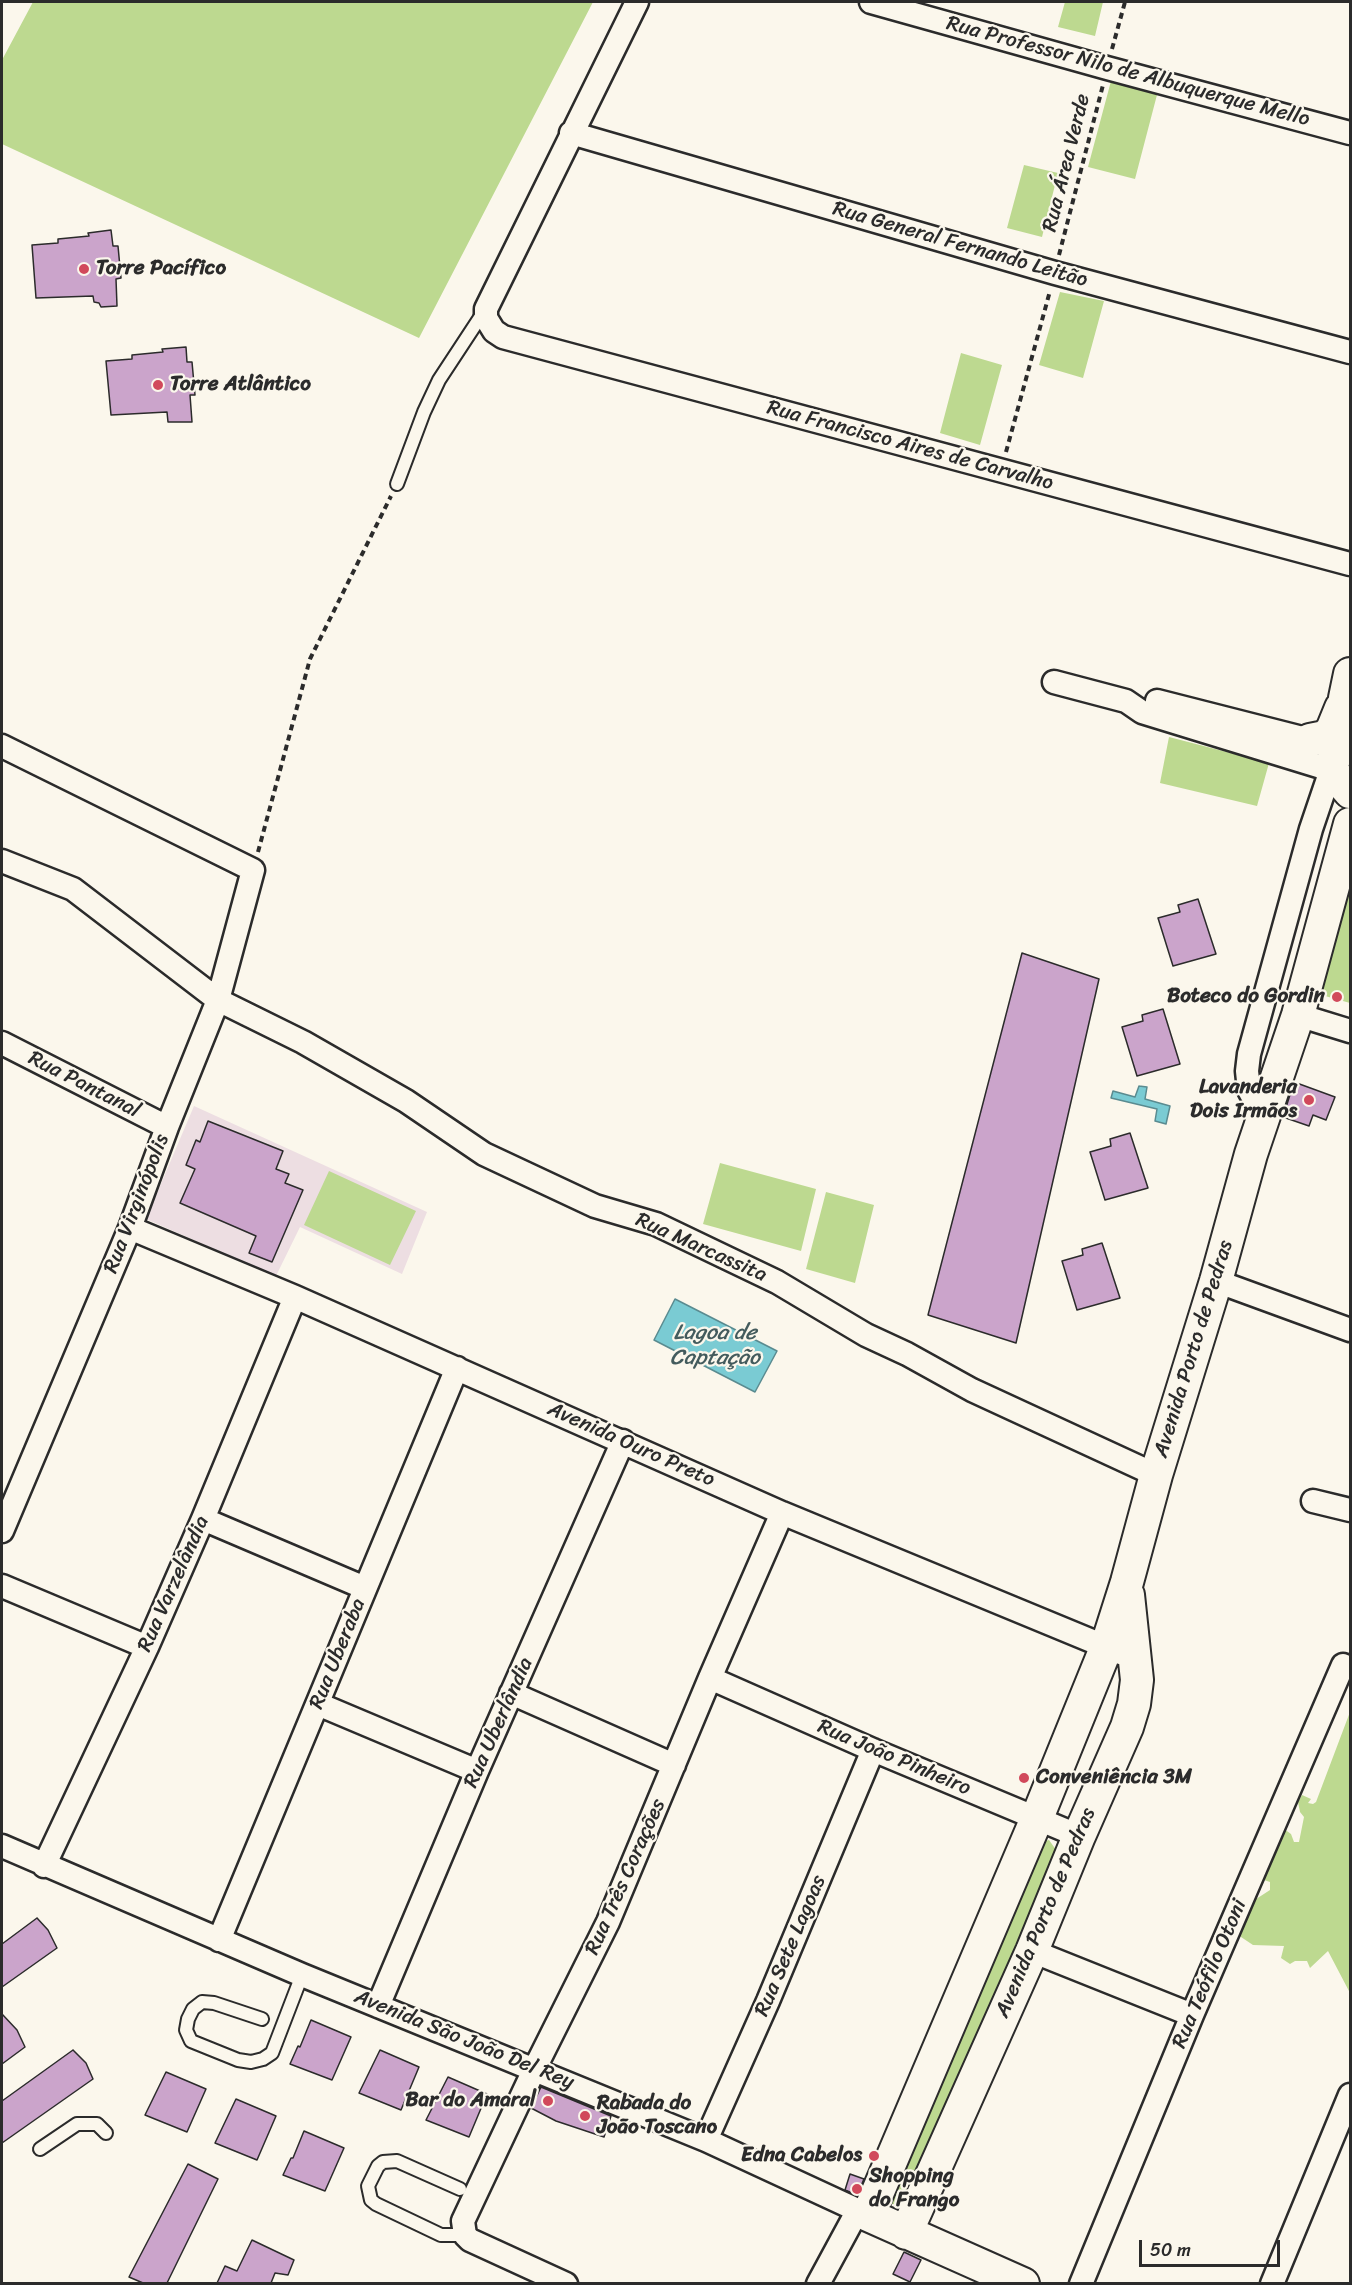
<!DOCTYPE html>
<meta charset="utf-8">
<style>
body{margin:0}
#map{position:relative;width:1352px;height:2285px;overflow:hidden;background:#fbf7ec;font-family:Sriracha,sans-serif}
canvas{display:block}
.frame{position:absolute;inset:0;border:3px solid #2b2b2b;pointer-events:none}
.scale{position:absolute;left:1139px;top:2240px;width:141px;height:27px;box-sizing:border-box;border:3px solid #2b2b2b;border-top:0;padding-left:8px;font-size:18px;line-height:21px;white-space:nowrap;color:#2b2b2b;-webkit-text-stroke:4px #fbf7ec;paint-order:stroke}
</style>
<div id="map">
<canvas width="1352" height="2285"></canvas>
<div class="frame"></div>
<div class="scale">50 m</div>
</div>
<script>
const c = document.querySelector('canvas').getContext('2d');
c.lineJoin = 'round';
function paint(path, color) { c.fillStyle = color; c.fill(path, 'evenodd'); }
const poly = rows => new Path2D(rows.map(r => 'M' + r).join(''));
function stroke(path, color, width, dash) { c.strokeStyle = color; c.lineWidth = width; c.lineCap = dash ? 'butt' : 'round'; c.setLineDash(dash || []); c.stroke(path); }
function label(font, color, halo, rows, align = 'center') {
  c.font = font + ' Sriracha,sans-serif'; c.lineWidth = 4.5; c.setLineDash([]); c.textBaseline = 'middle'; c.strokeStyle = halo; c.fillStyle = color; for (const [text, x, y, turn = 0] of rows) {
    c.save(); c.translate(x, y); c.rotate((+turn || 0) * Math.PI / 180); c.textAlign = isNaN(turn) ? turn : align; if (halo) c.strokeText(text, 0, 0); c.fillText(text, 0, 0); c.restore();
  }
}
paint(poly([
 [194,1106,427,1212,402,1274,300,1227,276,1276,146,1219]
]), '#eddee2');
paint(poly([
 [33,2,593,2,419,338,2,144,2,60],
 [1065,2,1103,2,1095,36,1058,27],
 [1111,81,1158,91,1135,179,1088,167],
 [1024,165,1058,173,1042,237,1007,228],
 [1060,292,1104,301,1083,378,1039,365],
 [961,353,1002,365,980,445,940,433],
 [1169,737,1269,763,1257,806,1160,783],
 [1350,875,1350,1003,1318,994],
 [720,1163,816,1189,801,1251,703,1224],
 [329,1171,416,1211,390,1265,304,1225],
 [826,1192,874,1205,855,1283,806,1269],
 [1350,1712,1350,1993,1328,1951,1310,1968,1307,1961,1295,1961,1290,1964,1281,1958,1284,1946,1253,1945,1238,1935,1250,1903,1270,1890,1270,1882,1261,1879,1284,1829,1291,1834,1294,1842,1299,1842,1304,1817,1300,1812,1298,1802,1302,1795,1311,1799,1308,1803,1313,1804,1316,1802],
 [1049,1840,1059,1854,903,2205,892,2204,883,2187,1037,1843]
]), '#bdd990');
const water = poly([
 [1139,1086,1147,1087,1145,1099,1170,1106,1166,1124,1155,1121,1157,1109,1111,1098,1113,1091,1135,1097,1139,1086],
 [675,1299,777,1351,755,1392,654,1340,675,1299]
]);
paint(water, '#7acbd3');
stroke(water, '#5a8b90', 1.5);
const building = poly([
 [111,230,113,246,118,246,121,278,116,279,117,306,101,307,99,303,94,302,93,296,36,298,32,245,58,243,58,239,89,236,88,233,111,230],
 [186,347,187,362,192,362,195,395,190,395,192,422,168,422,167,412,111,415,106,361,132,359,132,355,163,352,162,349,186,347],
 [1198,899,1216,954,1173,966,1158,918,1180,912,1178,905,1198,899],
 [1022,953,1099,979,1016,1343,928,1315,1022,953],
 [1163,1009,1180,1064,1137,1076,1122,1027,1143,1021,1142,1015,1163,1009],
 [1294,1082,1335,1097,1326,1120,1313,1115,1309,1126,1283,1117,1294,1082],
 [208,1121,283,1151,276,1169,289,1174,285,1183,303,1190,272,1262,249,1253,256,1236,180,1203,195,1169,186,1165,196,1140,200,1142,208,1121],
 [1130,1133,1148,1188,1105,1200,1090,1152,1111,1146,1110,1139,1130,1133],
 [1102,1243,1120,1298,1077,1310,1062,1261,1083,1255,1082,1249,1102,1243],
 [37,1918,48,1930,57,1948,2,1987,2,1944,37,1918],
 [2,2014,17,2030,25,2047,2,2064,2,2014],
 [311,2020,351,2037,332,2080,290,2064,298,2046,300,2047,311,2020],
 [73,2050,86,2063,93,2079,2,2143,2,2101,73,2050],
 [380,2050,419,2067,401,2110,359,2093,380,2050],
 [166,2072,206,2089,187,2132,145,2115,166,2072],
 [448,2077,487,2094,469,2137,426,2120,448,2077],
 [541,2087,611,2116,604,2137,556,2121,531,2108,541,2087],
 [236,2099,276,2116,257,2160,215,2143,236,2099],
 [304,2131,344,2148,325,2191,283,2175,291,2158,293,2158,304,2131],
 [188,2164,218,2179,167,2283,143,2283,129,2277,188,2164],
 [850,2174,864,2179,857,2195,845,2190,850,2174],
 [252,2240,294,2260,288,2275,275,2273,271,2283,217,2283,225,2266,237,2271,252,2240],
 [904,2252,921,2260,910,2282,893,2274,904,2252]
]);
paint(building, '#cba4cb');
stroke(building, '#2b2b2b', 1.5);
const service = poly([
 [397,484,424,412,439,380,485,310],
 [262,2019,214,2003,202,2002,193,2009,188,2019,186,2030,191,2041,238,2060,251,2062,263,2059,272,2053,302,1975],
 [40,2149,77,2124,97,2124,106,2133],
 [460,2189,397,2161,383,2162,378,2166,368,2186,371,2200,376,2204,441,2235,465,2235]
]);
const minor = poly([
 [637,2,486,309,486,318,494,331,503,337,1350,564],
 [871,2,1107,68,1350,133],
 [571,133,1055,273,1350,352],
 [1054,682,1126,701,1142,712,1331,770,1311,829,1249,1054,1247,1071,1249,1090,1263,1116],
 [1157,701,1310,740],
 [2,746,253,870,218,1000,167,1127,130,1228,2,1531],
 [2,861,73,889,218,1000,303,1042,406,1101,484,1154,595,1206,656,1224,777,1282,866,1335,907,1354,972,1390,1156,1475],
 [1298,1015,1350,1031],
 [2,1043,167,1127],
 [130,1228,295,1297,782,1513,1121,1653],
 [1216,1281,1350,1330],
 [1313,1501,1350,1510],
 [203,1519,365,1588],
 [2,1586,147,1647],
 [710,1678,873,1750,1079,1836],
 [511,1693,674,1765],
 [318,1704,477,1771],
 [2,1846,302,1975,706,2140,868,2215],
 [44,1866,147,1647,203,1519,295,1297],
 [219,1940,457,1368],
 [1032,1951,1192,2015],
 [378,2006,477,1771,623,1441],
 [706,2140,768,2001,873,1750],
 [566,2284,470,2240,465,2235,463,2221,535,2068,608,1922,710,1678,782,1513],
 [818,2284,858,2210],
 [1081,2284,1192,2015,1343,1665,1350,1668],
 [1272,2284,1350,2095]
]);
const secondary = poly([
 [1350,674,1345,698,1343,724,1331,770,1350,792],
 [1310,740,1325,737,1332,730,1341,708],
 [906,2233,1032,1951,1079,1836,1127,1727,1134,1704,1137,1680,1128,1595],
 [1023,2284,868,2215,1037,1818,1106,1648,1127,1582,1156,1475,1216,1281,1251,1154,1298,1015,1350,824]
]);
stroke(service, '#2b2b2b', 16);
stroke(minor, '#2b2b2b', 27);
stroke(secondary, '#2b2b2b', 36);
stroke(poly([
 [1112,49,1125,2],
 [1059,255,1103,85],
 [1006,452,1050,291],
 [258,852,310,659,391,496]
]), '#2b2b2b', 4, [6, 4.5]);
stroke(service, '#fbf7ec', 12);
stroke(minor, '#fbf7ec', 22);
stroke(secondary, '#fbf7ec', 32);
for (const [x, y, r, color] of [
 [84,269,6,"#d1495b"],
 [158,385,6,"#d1495b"],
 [1337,997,6,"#d1495b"],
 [1309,1100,6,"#d1495b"],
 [1024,1778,6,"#d1495b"],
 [548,2101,6,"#d1495b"],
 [585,2116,6,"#d1495b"],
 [874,2156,6,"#d1495b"],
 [857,2189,6,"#d1495b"]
]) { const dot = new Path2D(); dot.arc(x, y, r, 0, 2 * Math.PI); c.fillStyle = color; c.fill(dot); stroke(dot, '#fbf7ec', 2); }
label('21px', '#2b2b2b', '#fbf7ec', [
 ["Rua Professor Nilo de Albuquerque Mello",1128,72,15],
 ["Rua Área Verde",1067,163,-76],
 ["Rua General Fernando Leitão",960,245,16],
 ["Rua Francisco Aires de Carvalho",910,446,15],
 ["Rua Pantanal",84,1085,27],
 ["Rua Virginópolis",137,1204,-69],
 ["Rua Marcassita",701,1248,24],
 ["Avenida Porto de Pedras",1194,1349,-73],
 ["Avenida Ouro Preto",631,1445,24],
 ["Rua Varzelândia",174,1584,-66],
 ["Rua Uberaba",338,1654,-68],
 ["Rua Uberlândia",499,1723,-66],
 ["Rua João Pinheiro",894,1758,23],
 ["Rua Três Corações",626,1877,-66],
 ["Avenida Porto de Pedras",1046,1913,-67],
 ["Rua Sete Lagoas",791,1946,-67],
 ["Rua Teófilo Otoni",1210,1974,-67],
 ["Avenida São João Del Rey",464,2040,22]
]);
label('bold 21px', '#2b2b2b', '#fbf7ec', [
 ["Torre Pacífico",96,269],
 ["Torre Atlântico",170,385],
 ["Boteco do Gordin",1325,997,"right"],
 ["Lavanderia",1297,1088,"right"],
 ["Dois Irmãos",1297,1112,"right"],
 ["Conveniência 3M",1036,1778],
 ["Bar do Amaral",536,2101,"right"],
 ["Rabada do",597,2104],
 ["João Toscano",597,2128],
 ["Edna Cabelos",862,2156,"right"],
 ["Shopping",869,2177],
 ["do Frango",869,2201]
], 'left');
label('italic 22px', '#435b5d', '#fbf7ec', [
 ["Lagoa de",715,1333],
 ["Captação",715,1358]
]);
</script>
